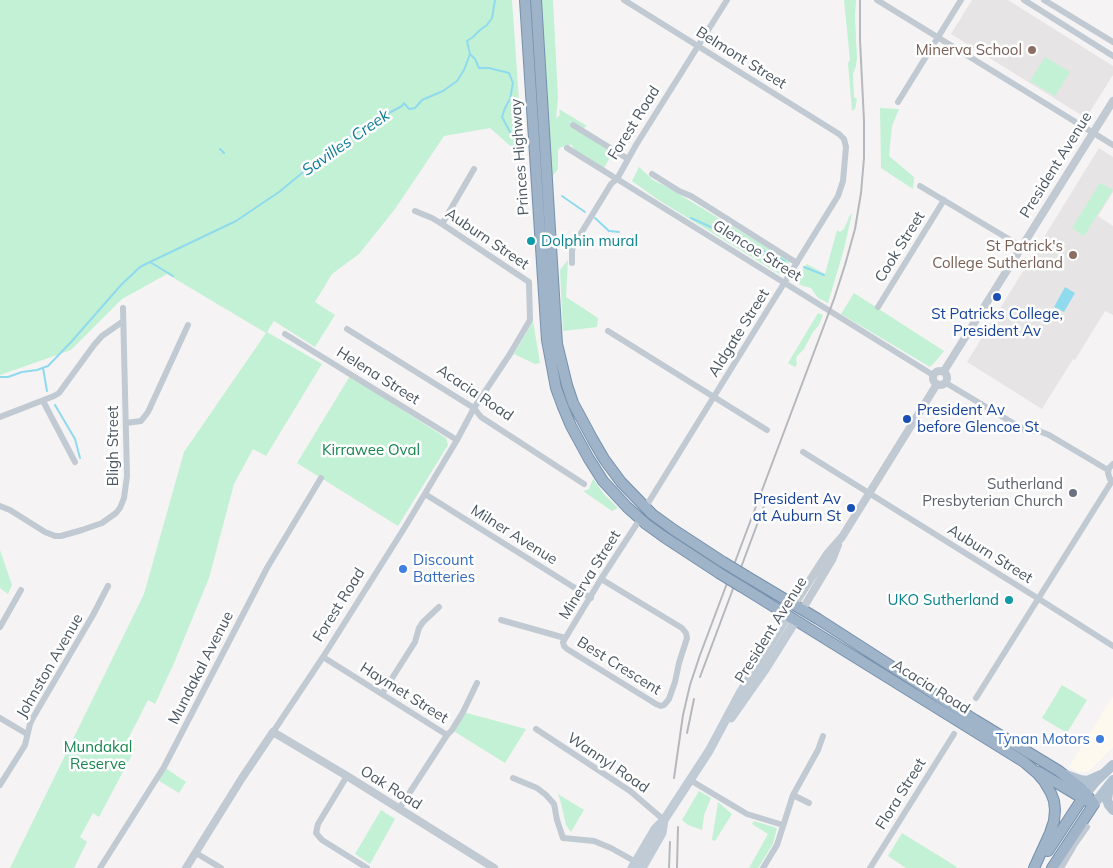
<!DOCTYPE html>
<style>
body{margin:0}
canvas{display:block;background:#f5f3f3}
</style>
<canvas width="1113" height="868"></canvas>
<script>
const c = document.querySelector('canvas').getContext('2d');
c.lineJoin = 'round';
function paint(path, color) { c.fillStyle = color; c.fill(path, 'evenodd'); }
const poly = rows => new Path2D(rows.map(r => 'M' + r).join(''));
function stroke(path, color, width, dash) { c.strokeStyle = color; c.lineWidth = width; c.lineCap = dash ? 'butt' : 'round'; c.setLineDash(dash || []); c.stroke(path); }
function label(font, color, halo, rows, align = 'center') {
  c.font = font + ' Mulish,sans-serif'; c.lineWidth = 5; c.setLineDash([]); c.textBaseline = 'middle'; c.strokeStyle = halo; c.fillStyle = color; for (const [text, x, y, turn = 0] of rows) {
    c.save(); c.translate(x, y); c.rotate((+turn || 0) * Math.PI / 180); c.textAlign = isNaN(turn) ? turn : align; if (halo) c.strokeText(text, 0, 0); c.fillText(text, 0, 0); c.restore();
  }
}
paint(poly([
 [1113,696,1113,747,1088,772,1077,772,1069,767]
]), '#fdf9ef');
paint(poly([
 [972,0,1008,0,1113,66,1113,75,1086,118,951,34],
 [1099,148,1113,157,1113,192,1098,216,1113,226,1113,315,1105,311,1075,360,1073,359,1042,409,967,362]
]), '#e6e4e5');
paint(poly([
 [0,0,512,0,523,157,490,128,444,136,395,209,359,254,332,274,315,302,335,315,315,347,274,321,267,332,322,364,266,456,253,449,234,484,209,578,174,663,155,704,148,700,126,743,135,749,99,817,93,813,80,837,87,842,74,868,10,868,144,594,184,452,266,333,167,274,122,299,71,350,0,375],
 [541,0,553,0,558,98,556,118,560,115,559,109,587,126,583,128,570,121,571,124,613,152,604,168,575,151,571,144,569,146,561,147,558,150,558,169,552,177],
 [844,0,856,0,855,17,857,58,856,66,853,74,854,97,857,99,855,109,852,111,848,63,850,60],
 [1045,57,1070,72,1055,96,1030,81],
 [880,108,899,109,892,126,889,156,914,177,913,189,881,168],
 [639,167,653,180,665,186,790,261,781,275,657,199,632,181],
 [1100,183,1113,190,1084,236,1072,228],
 [852,213,844,249,828,303,818,298,811,288,803,286,797,283,796,278,807,264,825,274,837,230,840,232,844,229,850,215],
 [568,260,566,297,598,318,597,327,563,331,560,270],
 [854,293,944,351,935,362,930,367,841,314],
 [818,313,823,315,819,325,813,332,804,349,797,356,796,360,797,364,795,367,788,363],
 [533,321,540,363,535,364,514,354],
 [350,376,446,438,448,445,398,526,297,463],
 [593,479,604,494,618,508,612,511,583,491,589,489],
 [0,550,12,585,8,594,0,588],
 [1062,685,1087,700,1067,733,1042,718],
 [463,712,526,729,505,763,452,730],
 [164,767,186,782,179,793,156,779],
 [699,791,711,798,704,815,702,830,688,825,682,820],
 [558,794,584,810,571,832,566,825,561,803],
 [718,802,732,814,715,841,712,840],
 [381,810,395,819,370,864,355,854],
 [754,821,777,828,773,844,758,868,749,868,768,834,752,824],
 [902,833,957,867,956,868,906,868,888,856]
]), '#c3f1d5');
paint(poly([
 [1065,287,1075,293,1064,312,1054,307]
]), '#90daee');
stroke(poly([
 [470,54,475,59,479,68,489,68,509,73,513,83,510,99,505,108,502,117,510,132],
 [220,149,224,153],
 [562,196,585,212],
 [595,218,609,231,619,232],
 [691,218,785,261],
 [150,262,236,221,279,192,330,150,374,121,402,106,404,103,409,109,415,108,422,100,443,91,457,81,464,70,470,54,467,41,473,37,480,30,487,25,492,18,495,0],
 [804,267,824,275],
 [43,368,47,391],
 [0,377,8,377,22,372,37,370,48,366,72,341,121,285,140,267,150,262,173,276],
 [55,405,75,439,80,458]
]), '#90daee', 2);
const trunk = poly([
 [525,0,547,340,556,388,563,407,571,426,589,459,603,481,627,507,646,524,664,537,719,573],
 [536,0,557,344,567,385,573,403,593,440,604,459,621,482,652,514,674,530,723,562],
 [746,576,818,619,975,720,1059,771,1082,789,1094,804],
 [742,587,1024,762,1038,774,1044,781,1051,793,1054,801,1055,810,1054,821,1050,833,1034,868],
 [1039,772,1087,801],
 [1048,851,1086,793],
 [1052,868,1094,804]
]);
stroke(trunk, '#7690ad', 12);
stroke(poly([
 [624,0,839,134,844,139,846,147,843,181,838,196,645,508],
 [877,0,1113,145],
 [1024,0,1113,56],
 [1044,0,1113,42],
 [898,102,961,0],
 [573,125,628,159],
 [567,148,933,375],
 [652,174,679,191,691,196,797,263],
 [920,186,1022,247],
 [442,224,474,169],
 [572,263,572,250,575,243,611,184,617,179,636,145,727,0],
 [878,307,944,200],
 [347,329,474,408,481,417,584,484],
 [608,331,767,430],
 [285,334,457,440],
 [946,383,1018,426,1025,430,1039,431,1049,435,1108,470],
 [43,401,75,462],
 [0,417,54,396,59,393,94,345,102,336,122,322],
 [126,423,141,421,148,412,188,325],
 [803,452,1039,599,1113,646],
 [1113,464,1109,468,1108,473,1110,479,1113,481],
 [425,494,591,598],
 [0,506,10,510,45,532,55,536,61,536,82,530,102,523,116,513,120,508,124,498,127,476,123,308],
 [601,579,682,628,686,633,687,638,679,663,675,682,669,699,664,705,661,706,656,704,567,649,564,646,563,642,601,579,640,519],
 [501,620,565,638],
 [0,627,21,590],
 [323,657,447,735,399,809],
 [382,694,415,642,419,628,423,622,439,607],
 [976,698,1112,481],
 [0,718,27,734],
 [536,729,630,791,664,820],
 [273,732,323,657,405,527,457,440,474,408,510,354,530,320,529,282,442,224,432,218,415,211],
 [447,735,452,730,463,712,477,683],
 [347,776,318,824,316,833,322,840,367,868],
 [513,778,537,788,546,795,554,804,557,820,563,838,594,841,611,848,636,862],
 [690,780,747,814,783,825],
 [0,785,22,750,25,745,30,724,34,716,93,615,108,586],
 [793,795,809,803],
 [196,853,221,868],
 [100,868,164,767,267,568,321,478],
 [763,868,777,845,793,795,818,750,823,736],
 [870,868,954,734],
 [1061,868,1075,844,1087,827]
]), '#c1cad2', 6);
stroke(poly([
 '933 378a7 7 0 1 1 14 0a7 7 0 1 1-14 0Z',
 [944,371,1113,101],
 [794,605,827,554,842,537,937,384],
 [802,610,832,560,838,545],
 [186,868,242,778,273,732,347,776,494,868]
]), '#c1cad2', 8);
stroke(poly([
 [731,718,764,671,796,620],
 [632,868,655,829,664,820,709,751,740,693,788,615],
 [642,868,662,833,664,820]
]), '#c1cbd6', 9);
stroke(poly([
 [1066,775,1080,780,1087,781,1103,774],
 [1109,786,1107,800,1109,805,1113,810],
 [1086,793,1096,781,1113,765],
 [1094,804,1113,780]
]), '#b3c2d1', 10);
stroke(trunk, '#9fb4c9', 10);
stroke(poly([
 [700,677,764,506],
 [687,733,694,699],
 [674,778,683,715,690,685,700,655,834,299,845,265,855,229,861,193,864,158,864,121,860,40,860,0],
 [669,868,670,842],
 [677,868,678,827]
]), '#b5b8bd', 2);
const trunkBridge = poly([
 [723,562,746,576],
 [719,573,742,587]
]);
stroke(trunkBridge, '#7690ad', 12, []);
stroke(trunkBridge, '#9fb4c9', 10);
for (const [x, y, r, color] of [
 [1032,50,5,"#8d6e63"],
 [531,241,5,"#0f9aa8"],
 [1073,255,5,"#8d6e63"],
 [997,297,5,"#1a4fb4"],
 [907,419,5,"#1a4fb4"],
 [1073,493,5,"#6b7280"],
 [851,508,5,"#1a4fb4"],
 [403,569,5,"#3f7fe0"],
 [1009,600,5,"#0f9aa8"],
 [1100,739,5,"#3f7fe0"]
]) { const dot = new Path2D(); dot.arc(x, y, r, 0, 2 * Math.PI); c.fillStyle = color; c.fill(dot); stroke(dot, '#fff', 2); }
label('15px', '#785e54', '#fff', [
 ["Minerva School",1022,50],
 ["St Patrick's",1063,246],
 ["College Sutherland",1063,263]
], 'right');
label('15px', '#4a5661', '#fff', [
 ["Belmont Street",741,58,32],
 ["Forest Road",634,123,-58],
 ["Princes Highway",520,157,-94],
 ["President Avenue",1056,165,-58],
 ["Auburn Street",487,239,34],
 ["Cook Street",900,247,-58],
 ["Glencoe Street",757,251,32],
 ["Aldgate Street",739,333,-58],
 ["Helena Street",378,376,32],
 ["Acacia Road",475,393,34],
 ["Bligh Street",113,446,-90],
 ["Milner Avenue",514,535,32],
 ["Auburn Street",990,554,32],
 ["Minerva Street",590,575,-58],
 ["Forest Road",339,605,-58],
 ["President Avenue",771,630,-58],
 ["Johnston Avenue",50,666,-60],
 ["Best Crescent",619,666,32],
 ["Mundakal Avenue",201,668,-63],
 ["Acacia Road",931,687,32],
 ["Haymet Street",404,693,32],
 ["Wannyl Road",608,763,34],
 ["Oak Road",391,788,32],
 ["Flora Street",901,794,-58]
]);
label('15px', '#0d838f', '#fff', [
 ["Dolphin mural",541,241],
 ["UKO Sutherland",999,600,"right"]
], 'left');
label('15px', '#164399', '#fff', [
 ["St Patricks College,",997,314],
 ["President Av",997,331],
 ["President Av",917,410,"left"],
 ["before Glencoe St",917,427,"left"],
 ["President Av",841,499,"right"],
 ["at Auburn St",841,516,"right"]
]);
label('15px', '#17864f', '#fff', [
 ["Kirrawee Oval",371,450],
 ["Mundakal",98,747],
 ["Reserve",98,764]
]);
label('15px', '#5b616d', '#fff', [
 ["Sutherland",1063,484],
 ["Presbyterian Church",1063,501]
], 'right');
label('15px', '#366cbe', '#fff', [
 ["Discount",413,560],
 ["Batteries",413,577],
 ["Tynan Motors",1090,739,"right"]
], 'left');
label('italic 16px', '#0c7c9b', '#fff', [
 ["Savilles Creek",346,143,-35]
]);
</script>
